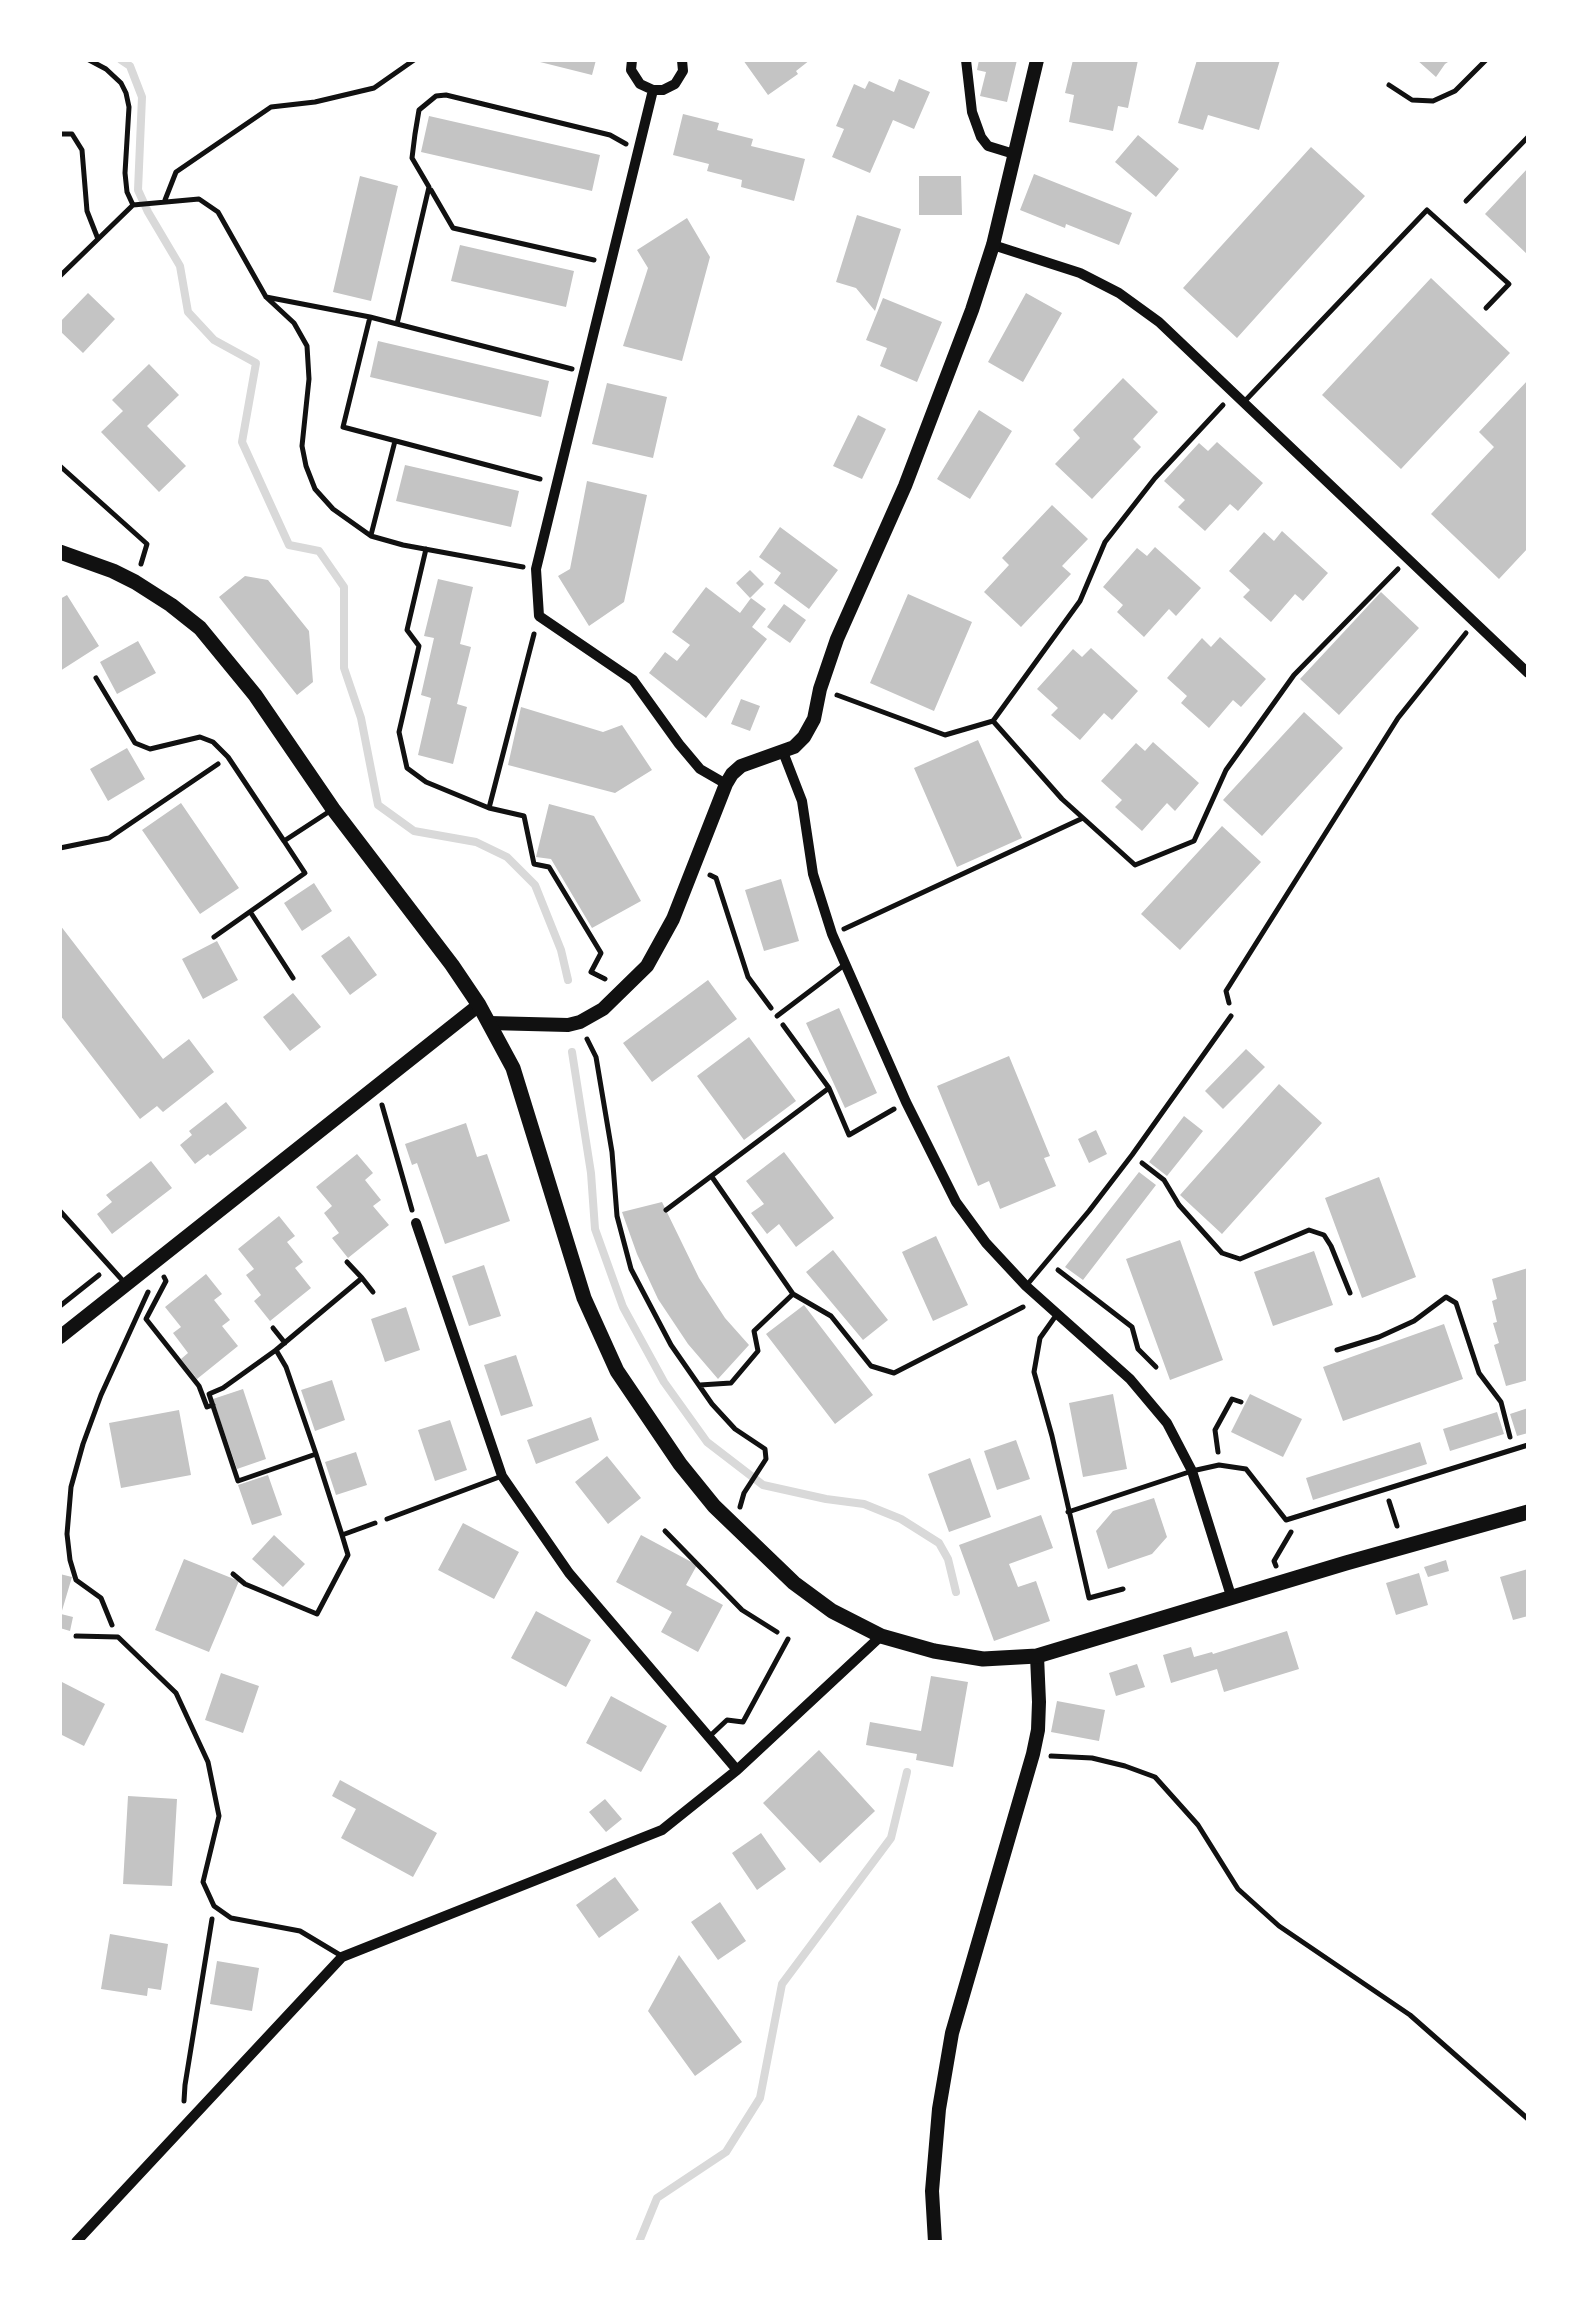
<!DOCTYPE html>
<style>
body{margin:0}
#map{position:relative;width:1588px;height:2302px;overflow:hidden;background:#fff;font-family:"Sofia Sans Condensed",sans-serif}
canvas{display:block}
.frame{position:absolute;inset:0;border:62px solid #fff;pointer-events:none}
</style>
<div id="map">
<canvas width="1588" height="2302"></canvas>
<div class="frame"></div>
</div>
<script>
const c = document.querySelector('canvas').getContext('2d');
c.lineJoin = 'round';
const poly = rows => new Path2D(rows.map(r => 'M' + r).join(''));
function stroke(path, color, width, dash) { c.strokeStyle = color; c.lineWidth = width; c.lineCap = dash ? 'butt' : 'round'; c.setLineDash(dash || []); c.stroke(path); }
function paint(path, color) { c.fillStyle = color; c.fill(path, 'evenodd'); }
stroke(poly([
 [121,60,130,66,142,97,138,190,148,212,180,266,188,312,214,340,256,363,242,442,289,545,319,551,344,587,344,668,361,718,378,805,414,831,476,842,507,857,535,885,561,950,568,980],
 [572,1052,591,1173,595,1229,623,1307,664,1382,707,1442,763,1485,826,1499,864,1504,901,1519,939,1543,948,1559,956,1592],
 [639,2242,657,2198,726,2152,760,2098,782,1984,891,1838,907,1772]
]), '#d9d9d9', 8);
paint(poly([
 [532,60,596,60,592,75],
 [743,60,810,60,796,71,798,74,768,95],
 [979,60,1017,60,1007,102,980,96,986,72,977,70],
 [1073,60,1138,60,1128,108,1118,106,1113,131,1069,122,1074,95,1065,93],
 [1197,60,1280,60,1259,130,1208,115,1203,130,1178,123],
 [1417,60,1451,60,1445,64,1436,77],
 [899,79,930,92,914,129,893,120,870,173,832,157,844,129,836,126,854,84,865,89,869,81,894,92],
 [683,114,719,123,717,130,753,139,751,146,805,159,794,201,741,187,742,180,707,171,709,164,673,155],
 [429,116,600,155,592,191,421,152],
 [1138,135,1179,169,1156,197,1115,162],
 [1311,147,1365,196,1237,338,1183,288],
 [1528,168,1528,255,1485,214],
 [1034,174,1132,213,1119,245,1066,224,1065,228,1020,210],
 [360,176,398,186,371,301,333,292],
 [919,176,961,176,962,215,919,215],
 [857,215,901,229,875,311,856,288,836,282],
 [687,218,710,257,682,361,623,346,648,268,637,250],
 [460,245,574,271,566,307,451,281],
 [1431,278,1510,353,1401,469,1322,395],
 [88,293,115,319,83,353,60,331,60,322],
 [1026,293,1062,313,1023,382,988,362],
 [883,298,942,322,917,382,880,366,887,348,866,340],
 [378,341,549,381,541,417,370,377],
 [149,364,179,395,147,426,186,466,159,492,101,432,123,411,112,400],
 [1123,378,1158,412,1133,439,1141,447,1092,499,1055,464,1080,438,1073,430],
 [1528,380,1528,548,1499,579,1431,514,1494,447,1479,432],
 [607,383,667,397,653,458,592,444],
 [979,410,1012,431,970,499,937,479],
 [858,415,886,429,862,479,833,466],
 [1217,442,1263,483,1238,511,1230,504,1205,531,1178,507,1185,500,1164,481,1199,443,1208,451],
 [405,465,519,491,511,527,396,501],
 [587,481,647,495,624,602,589,626,558,576,570,569],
 [1052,505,1088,539,1062,566,1071,574,1021,627,984,592,1009,565,1002,558],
 [780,527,838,570,809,609,774,583,781,573,759,557],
 [1282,531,1328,573,1303,601,1295,594,1271,622,1243,597,1250,590,1229,571,1264,532,1274,541],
 [1155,547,1201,588,1176,616,1169,609,1144,637,1117,612,1123,605,1103,587,1137,548,1147,556],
 [750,570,764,584,750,598,736,583],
 [245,576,268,580,309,631,313,682,297,695,219,597],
 [438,579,473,587,460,644,471,647,457,704,467,707,453,764,418,755,431,698,421,695,434,638,424,636],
 [706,587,740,613,751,598,766,609,752,627,767,639,706,718,649,673,665,652,677,661,690,645,672,632],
 [1381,592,1419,628,1339,715,1300,679],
 [908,594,972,622,934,711,870,683],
 [67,595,99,646,60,671,60,599],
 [784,604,806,620,790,643,767,627],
 [1220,637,1266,679,1241,707,1233,700,1209,728,1181,703,1187,696,1167,678,1202,638,1211,647],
 [138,641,156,673,117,694,100,662],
 [1091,648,1138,691,1112,720,1104,713,1080,740,1051,715,1058,708,1037,689,1073,649,1082,657],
 [741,699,760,706,750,731,731,724],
 [521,707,603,732,622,725,652,770,615,793,508,765],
 [1304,712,1343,748,1262,836,1223,800],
 [978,740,1022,838,957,867,914,768],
 [1153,742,1199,783,1175,811,1167,803,1142,831,1115,807,1122,800,1101,781,1136,743,1145,751],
 [127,748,145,779,108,801,90,769],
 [181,803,239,888,200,914,142,830],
 [549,804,594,816,641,901,592,928,551,859,536,857],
 [1222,826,1261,862,1180,950,1141,914],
 [781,879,799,941,764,951,745,890],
 [314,883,332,911,302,931,284,903],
 [60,925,163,1059,189,1039,214,1072,163,1112,157,1106,140,1119,60,1015],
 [349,936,377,975,350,995,321,956],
 [217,941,238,980,203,999,182,959],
 [708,980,737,1019,652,1082,623,1043],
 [293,993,321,1027,290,1051,263,1017],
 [839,1008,877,1093,845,1108,806,1023],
 [749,1037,796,1101,744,1140,697,1076],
 [1246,1049,1265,1067,1223,1109,1205,1091],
 [1009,1056,1050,1156,1044,1158,1056,1186,1000,1209,989,1181,978,1186,937,1086],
 [1279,1084,1322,1123,1222,1234,1180,1195],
 [226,1102,247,1128,210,1156,208,1154,195,1164,180,1145,192,1135,189,1131],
 [1184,1116,1203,1131,1167,1176,1149,1162],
 [466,1123,477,1157,487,1154,510,1221,445,1244,417,1163,412,1165,405,1144],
 [1096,1130,1107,1154,1089,1163,1078,1139],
 [784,1152,834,1218,796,1247,779,1224,767,1234,751,1213,764,1204,746,1181],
 [357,1154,373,1173,365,1180,381,1200,373,1206,389,1225,348,1258,332,1238,339,1233,324,1213,332,1206,316,1187],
 [151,1161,172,1188,112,1234,97,1214,112,1202,106,1195],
 [1139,1172,1156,1185,1083,1280,1065,1267],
 [1379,1177,1416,1277,1362,1298,1325,1198],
 [662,1202,699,1278,725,1318,749,1345,718,1379,688,1344,658,1299,637,1254,622,1212],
 [279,1216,295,1236,287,1242,303,1262,295,1268,311,1288,270,1321,254,1301,261,1295,246,1275,254,1269,238,1249],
 [936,1236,968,1305,933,1321,902,1252],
 [1180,1240,1223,1360,1170,1380,1126,1259],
 [833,1250,888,1320,863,1340,806,1272],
 [1314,1251,1333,1305,1273,1326,1254,1272],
 [484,1265,501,1316,469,1326,452,1276],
 [1528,1268,1528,1380,1506,1386,1494,1345,1499,1343,1493,1323,1497,1322,1492,1301,1497,1299,1492,1279],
 [206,1274,222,1294,214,1300,230,1320,222,1326,238,1346,197,1379,181,1359,188,1353,173,1333,181,1327,165,1307],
 [804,1305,873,1395,835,1424,766,1334],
 [406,1307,420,1350,385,1362,371,1319],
 [1444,1324,1463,1379,1343,1421,1323,1367],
 [516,1355,533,1406,501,1416,484,1365],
 [332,1380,345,1420,315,1431,301,1390],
 [243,1389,266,1459,237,1469,213,1399],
 [1113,1394,1127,1469,1083,1477,1069,1403],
 [1250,1394,1302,1419,1283,1457,1231,1432],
 [1528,1408,1528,1433,1517,1436,1510,1414],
 [179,1410,191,1475,121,1488,109,1423],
 [1497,1412,1504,1434,1450,1451,1443,1429],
 [591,1417,599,1440,536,1464,527,1440],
 [450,1420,467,1470,435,1481,418,1430],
 [1016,1440,1030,1479,997,1490,984,1451],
 [1420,1442,1427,1464,1313,1500,1306,1478],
 [356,1452,367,1485,336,1495,325,1462],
 [607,1456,641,1498,608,1524,575,1482],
 [970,1458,991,1517,949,1532,928,1474],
 [268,1475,282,1515,252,1525,238,1485],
 [1154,1498,1167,1537,1152,1554,1108,1569,1096,1531,1113,1511],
 [1041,1515,1053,1548,1009,1564,1018,1587,1036,1581,1050,1621,994,1641,959,1545],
 [463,1523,519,1552,494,1599,438,1570],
 [274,1535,305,1564,283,1587,252,1559],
 [641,1535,697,1565,686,1585,723,1605,698,1652,661,1632,672,1612,616,1582],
 [184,1559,239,1581,209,1652,155,1630],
 [1446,1560,1449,1571,1428,1577,1424,1567],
 [1528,1569,1528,1616,1513,1620,1500,1577],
 [1419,1573,1428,1605,1396,1615,1386,1583],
 [60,1574,72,1577,61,1614,73,1617,70,1631,60,1628],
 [536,1611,591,1640,566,1687,511,1658],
 [1287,1631,1299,1669,1224,1692,1217,1669,1171,1683,1163,1655,1191,1647,1194,1657,1212,1652,1213,1654],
 [1137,1664,1145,1687,1116,1696,1109,1673],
 [221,1673,259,1686,243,1733,205,1720],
 [931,1676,968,1682,953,1767,916,1760,917,1754,866,1745,870,1722,921,1731],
 [60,1681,105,1704,84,1746,60,1734],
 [611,1696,667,1726,641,1772,586,1743],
 [1057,1701,1105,1710,1099,1741,1051,1732],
 [819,1750,875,1811,820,1863,763,1803],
 [340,1780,437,1833,413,1877,341,1838,356,1809,332,1796],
 [128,1796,177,1799,172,1886,123,1884],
 [605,1799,622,1819,606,1832,589,1812],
 [761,1833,786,1869,757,1890,732,1853],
 [615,1877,639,1910,599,1938,576,1905],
 [720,1902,746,1941,718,1960,691,1922],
 [110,1934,168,1944,161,1990,148,1988,147,1996,101,1989],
 [679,1955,742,2042,695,2076,648,2011],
 [217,1961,259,1968,252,2011,210,2004]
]), '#c4c4c4');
stroke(poly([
 [89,60,106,69,121,83,126,93,129,107,125,173,127,192,133,205],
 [60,134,72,134,82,150,87,211,98,239],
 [431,190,453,228,594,260],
 [165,200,176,172,271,107,315,102,374,88,414,60],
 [60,276,133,205,199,199,218,212,266,297,294,323,307,346,309,379,302,446,306,466,315,489,333,509,371,536,403,545,523,567],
 [266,297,370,317,572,369],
 [370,317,343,427,540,479],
 [397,324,429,187,412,158,415,134,419,110,436,96,446,95,610,135,626,144],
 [60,466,147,544,141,564],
 [371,535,395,441],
 [426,549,407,630,419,646,399,732,407,768,426,782,489,808],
 [534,634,489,808,524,816,534,864,549,867,601,953,591,972,605,979],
 [837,695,945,735,993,721,1080,601,1105,542,1155,478,1223,405],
 [993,721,1062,799,1135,865,1194,841,1226,770,1294,675,1398,569],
 [60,848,109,838,218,764],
 [710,875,716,878,748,977,771,1008],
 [844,929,1083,818],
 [1229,1003,1226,991,1398,718,1466,633],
 [783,1025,829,1088],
 [587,1039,596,1057,612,1152,617,1216,631,1269,671,1345,712,1404,735,1429,765,1449,766,1459,744,1493,740,1507],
 [382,1105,412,1210],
 [1142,1163,1164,1180,1179,1205,1222,1253,1240,1259,1309,1230,1324,1235,1331,1246,1350,1293],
 [712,1177,793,1294,831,1316,871,1366,894,1373,1023,1307],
 [666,1210,829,1088,849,1135,894,1109],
 [347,1262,362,1278],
 [1058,1270,1132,1327,1138,1349,1156,1367],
 [164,1277,166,1281,146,1319,199,1386,207,1407,213,1405],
 [60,1306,99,1275],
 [273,1328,285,1343],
 [276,1350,223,1388,209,1394,238,1481,316,1454,342,1535],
 [1337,1350,1379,1337,1414,1321,1446,1297,1456,1303,1479,1373,1501,1402,1510,1437],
 [700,1385,731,1383,758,1351,754,1331,793,1294],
 [1218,1452,1215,1430,1232,1399,1241,1402],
 [316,1454,286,1367,276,1350,362,1278,373,1292],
 [1389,1501,1397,1526],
 [665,1531,742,1610,777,1632],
 [1276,1566,1274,1561,1291,1532],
 [233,1574,245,1584,317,1614,348,1555,342,1535,375,1523],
 [112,1625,101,1598,76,1580,70,1560,67,1534,71,1487,83,1444,101,1395,148,1292],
 [1051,1756,1092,1758,1125,1766,1155,1777,1198,1825,1238,1889,1279,1926,1410,2015,1528,2119],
 [184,2101,185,2085,212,1919]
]), '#111', 5);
stroke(poly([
 [1389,85,1412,100,1433,101,1455,91,1486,60],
 [1466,201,1528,137],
 [1243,403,1427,210,1509,284,1486,308],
 [96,678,135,743,150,749,200,737,213,742,228,757,284,841],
 [251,913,293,978],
 [214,937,305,873,284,841,330,811],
 [777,1016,843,966],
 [60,1211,124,1282],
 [1026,1286,1089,1211,1132,1155,1231,1016],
 [1057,1314,1040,1338,1034,1372,1052,1436,1089,1598,1123,1589],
 [1068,1512,1192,1471,1219,1465,1246,1469,1286,1520,1528,1445],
 [387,1519,502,1476],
 [76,1636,118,1637,176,1693,208,1762,219,1816,203,1882,214,1906,231,1918,300,1931,340,1955],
 [711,1735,727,1720,743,1722,788,1639]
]), '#111', 5);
stroke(poly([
 [632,60,631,70,640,84,653,90,663,90,675,84,683,71,682,60],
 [966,60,972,112,981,137,988,146,1014,154],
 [653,90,536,569,539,616,633,680,679,744,700,769,726,784],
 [993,245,1080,273,1119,293,1159,322,1528,673],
 [783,752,802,801,813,874,832,934,906,1102,956,1202,986,1243,1026,1286,1130,1379,1167,1423,1192,1471,1232,1599],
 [416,1223,502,1476,569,1573,737,1770],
 [76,2242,342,1957,662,1830,737,1770,881,1636]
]), '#111', 10);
stroke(poly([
 [489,1023,568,1025,580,1022,603,1009,647,966,673,919,726,784,732,774,741,766,794,747,804,737,814,719,820,689,837,639,905,486,972,310,993,245,1037,60],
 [60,1337,479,1005],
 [935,2242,932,2191,939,2109,952,2033,1033,1754,1038,1730,1039,1702,1037,1656]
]), '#111', 14);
stroke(poly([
 [60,552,113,571,135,582,171,605,200,628,255,695,333,809,452,965,479,1005,513,1068,584,1298,617,1371,680,1464,714,1506,794,1583,832,1611,881,1636,934,1651,983,1659,1037,1656,1346,1563,1528,1512]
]), '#111', 15);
</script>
